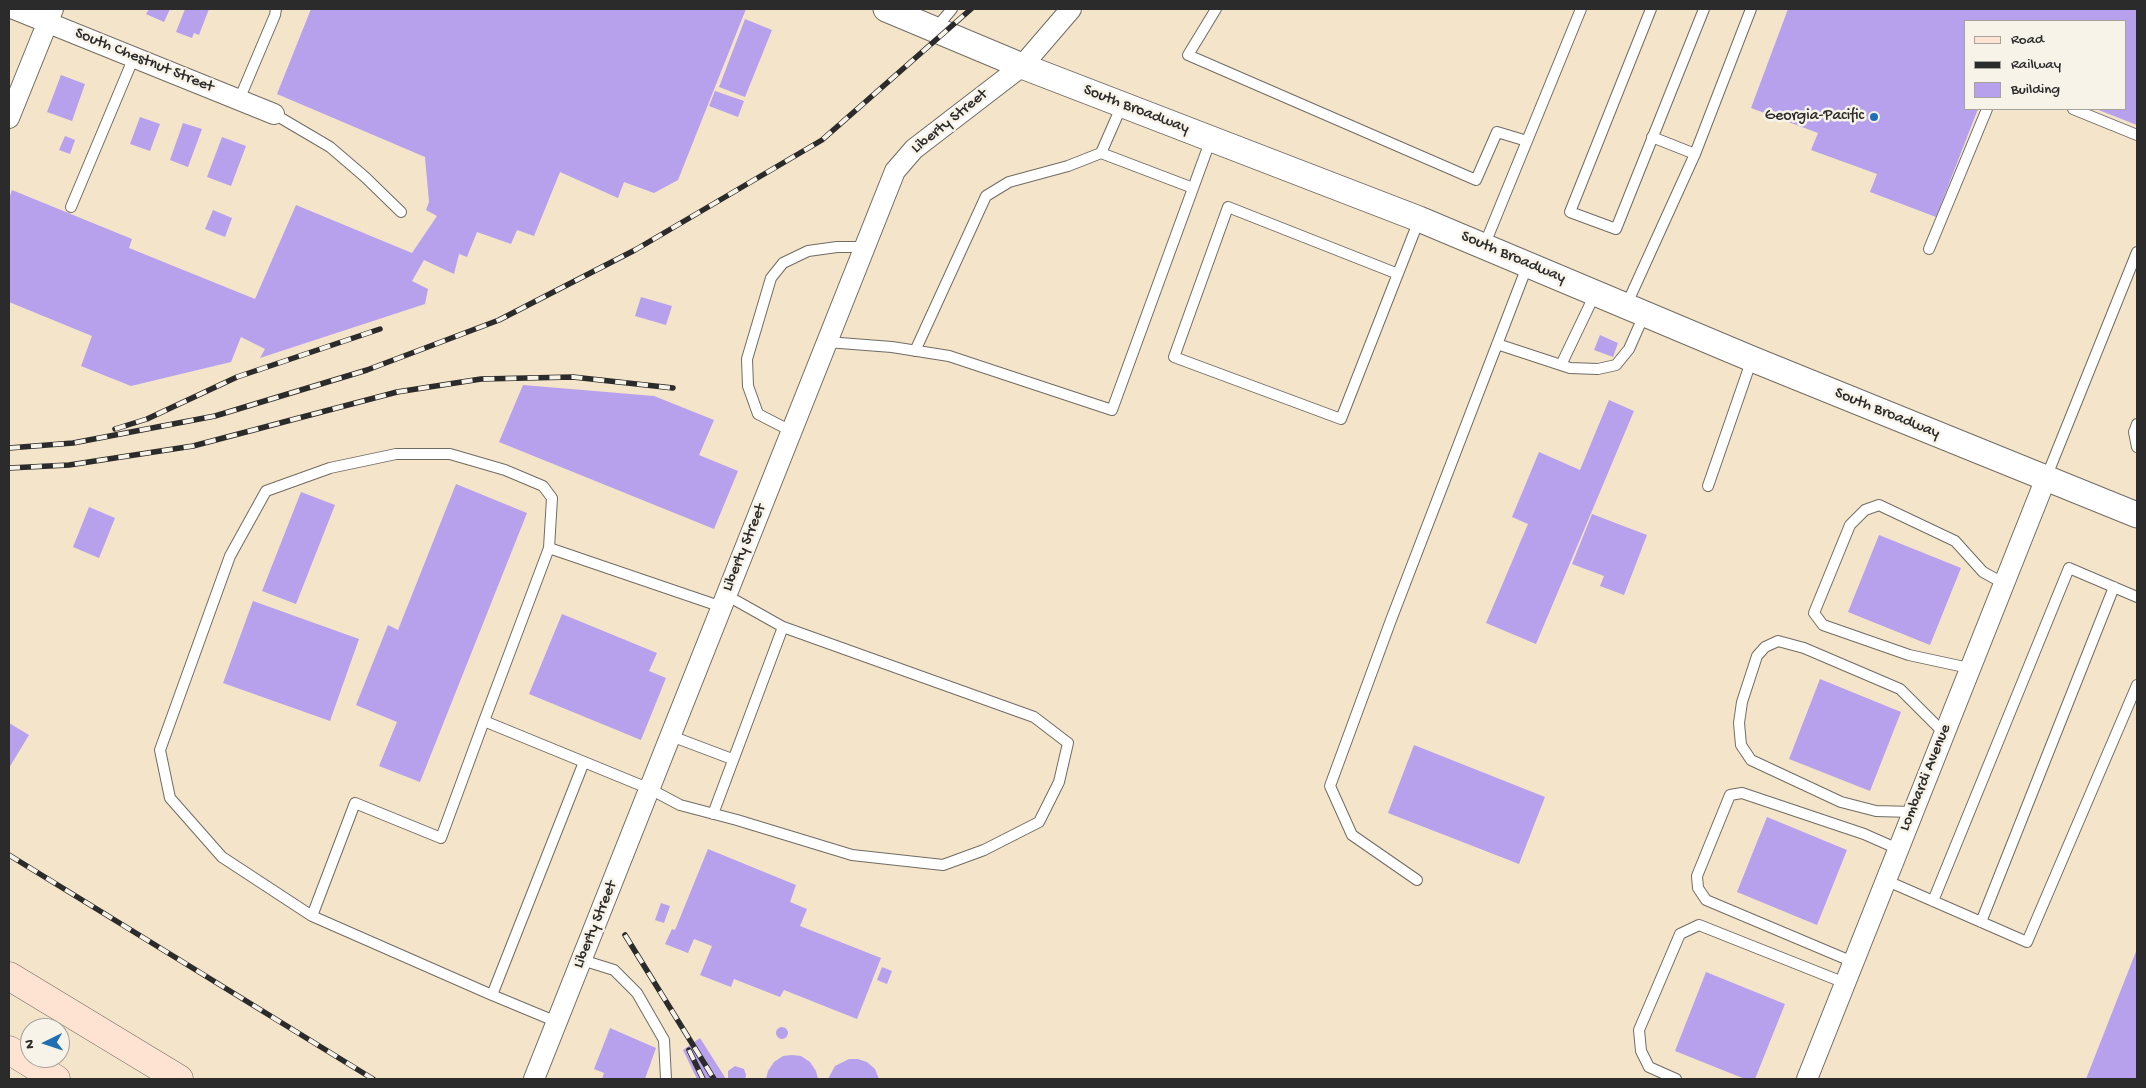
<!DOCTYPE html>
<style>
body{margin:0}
#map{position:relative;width:2146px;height:1088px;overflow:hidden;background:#f3e4ca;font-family:"Gochi Hand",sans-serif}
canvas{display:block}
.frame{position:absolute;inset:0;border:10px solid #2b2b2b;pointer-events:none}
.legend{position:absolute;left:1964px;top:20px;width:162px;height:90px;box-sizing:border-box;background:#f7f3e8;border:1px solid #a5a39c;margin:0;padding:6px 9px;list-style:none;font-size:15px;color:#2b2b2b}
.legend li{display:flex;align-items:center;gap:10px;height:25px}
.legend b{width:25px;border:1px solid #a5a39c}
.north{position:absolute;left:20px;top:1018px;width:50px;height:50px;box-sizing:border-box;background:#f7f3e8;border:1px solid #a5a39c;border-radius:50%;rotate:266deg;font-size:14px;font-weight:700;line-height:20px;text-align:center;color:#2b2b2b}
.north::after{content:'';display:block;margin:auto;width:18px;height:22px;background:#1f6fb2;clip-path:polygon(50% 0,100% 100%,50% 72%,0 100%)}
</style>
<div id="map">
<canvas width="2146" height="1088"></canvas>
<div class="frame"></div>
<ul class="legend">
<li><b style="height:6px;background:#fee3d2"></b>Road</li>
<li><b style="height:6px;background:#2b2b2b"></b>Railway</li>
<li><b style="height:14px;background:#b7a1ed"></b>Building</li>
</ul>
<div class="north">N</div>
</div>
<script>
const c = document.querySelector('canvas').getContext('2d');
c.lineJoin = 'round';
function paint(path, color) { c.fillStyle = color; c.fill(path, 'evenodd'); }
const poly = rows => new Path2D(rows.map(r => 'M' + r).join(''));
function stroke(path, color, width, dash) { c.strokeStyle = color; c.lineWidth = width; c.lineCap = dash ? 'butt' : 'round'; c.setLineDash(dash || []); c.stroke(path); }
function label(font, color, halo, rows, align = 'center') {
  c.font = font + ' "Gochi Hand",sans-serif'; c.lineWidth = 5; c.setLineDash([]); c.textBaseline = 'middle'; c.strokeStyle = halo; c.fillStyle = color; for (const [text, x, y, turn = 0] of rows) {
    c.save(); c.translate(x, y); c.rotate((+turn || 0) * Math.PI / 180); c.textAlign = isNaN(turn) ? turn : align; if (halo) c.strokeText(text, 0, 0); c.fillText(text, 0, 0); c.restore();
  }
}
paint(poly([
 [149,9,170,9,164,22,146,14],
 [185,9,209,9,199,35,194,33,192,38,176,32],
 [311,9,746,9,678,180,654,193,624,182,618,198,560,172,534,236,517,230,511,244,477,232,467,257,459,254,454,274,424,260,412,281,428,289,425,304,260,358,265,349,241,337,231,362,131,386,81,366,92,336,9,302,9,199,12,190,132,239,129,248,255,299,296,205,412,253,437,216,426,210,429,202,425,157,277,94],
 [1788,9,2137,9,2137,125,2096,109,2125,109,2125,21,1965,21,1965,109,1978,109,1936,217,1870,192,1877,174,1811,150,1818,133,1751,108],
 [745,19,772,30,745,97,719,87],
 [61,75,85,84,72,121,47,112],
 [715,91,744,101,738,117,709,106],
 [140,117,160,124,150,151,130,144],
 [183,123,202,129,188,167,170,160],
 [65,136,75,140,70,154,59,150],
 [222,137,246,146,231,186,207,177],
 [213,210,232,218,225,237,205,229],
 [641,297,672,306,666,325,635,316],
 [1600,335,1618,343,1613,357,1594,350],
 [523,385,654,396,714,420,699,455,738,471,714,529,499,442],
 [1609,400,1634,411,1536,644,1486,623,1528,524,1512,517,1539,452,1580,470],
 [456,484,527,513,420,782,379,766,397,722,356,705,388,625,398,630],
 [301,492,335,505,296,604,262,591],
 [89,507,115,518,99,558,73,547],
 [1592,514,1647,535,1624,595,1600,586,1604,576,1572,564],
 [1879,535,1961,568,1930,645,1848,612],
 [253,601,359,639,330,721,223,683],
 [562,614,657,653,649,671,666,678,641,740,529,694],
 [1820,679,1901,712,1870,791,1789,759],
 [9,723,29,735,9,768],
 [1414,745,1545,797,1519,864,1388,813],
 [1767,817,1847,850,1817,925,1737,892],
 [708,849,796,885,790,902,807,909,800,926,881,958,857,1019,784,990,780,997,734,979,731,987,700,975,712,946,694,939,688,953,665,944,672,929,675,930],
 [661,903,670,906,664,923,655,920],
 [2137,949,2137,1079,2086,1079],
 [882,967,892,971,887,984,877,980],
 [1706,972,1785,1004,1755,1079,1745,1079,1675,1051],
 '776 1033a6 6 0 1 1 12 0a6 6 0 1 1-12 0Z',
 [610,1028,656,1048,645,1079,602,1079,604,1073,594,1069],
 [700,1038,726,1079,697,1079,683,1050],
 [792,1055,801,1056,810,1062,816,1071,818,1079,766,1079,768,1071,774,1062,783,1056],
 [849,1059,858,1059,867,1062,875,1069,879,1079,828,1079,835,1066],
 [735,1066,744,1069,746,1075,745,1079,728,1079,728,1071]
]), '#b7a1ed');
const service = poly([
 [1216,9,1188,55,1476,180,1497,132,1527,141],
 [1651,9,1570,212,1616,229,1704,9],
 [935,29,952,9],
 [239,100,275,15,276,9],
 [2073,109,2137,135],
 [274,114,330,147,365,177,401,212],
 [1101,153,1193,188],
 [1695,154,1751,9],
 [71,207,134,57],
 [1484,246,1581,9],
 [1929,249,1987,109],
 [1398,274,1228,207,1174,357,1341,419,1419,220],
 [1626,306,1695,154,1652,137],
 [827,342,892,347,949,356,1112,410,1211,139],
 [1497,344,1570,368,1598,369,1616,365,1629,349,1644,315],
 [915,351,986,196,1009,182,1068,166,1101,153,1122,105],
 [1561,365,1595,294],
 [2137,424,2134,432,2137,447],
 [791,431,758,414,748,386,747,359,771,278,783,263,808,251,837,247,865,247],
 [2046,478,2137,252],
 [1708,486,1752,359],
 [722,607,549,548,484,721,650,789,680,805,737,820,852,855,943,865,984,850,1039,822,1059,782,1068,743,1034,717,783,627],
 [1969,668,1909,655,1823,625,1814,613,1850,525,1865,510,1879,505,1955,541,1983,572,2003,583],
 [484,721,441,838,355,803,312,916,492,995],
 [671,736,732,759],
 [1912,812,1876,811,1841,802,1751,760,1741,745,1739,723,1742,702,1757,656,1765,647,1778,641,1804,648,1900,689,1944,733],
 [713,814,783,627,726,595],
 [1417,880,1352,835,1330,786,1391,620,1528,264],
 [1885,880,2027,942,2137,685],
 [1933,901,2069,568,2137,597],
 [312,916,222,857,170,798,160,750,230,556,266,491,330,468,396,454,450,454,505,470,543,486,552,498,549,548],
 [1981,922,2114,587],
 [582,960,614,970,637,993,664,1040,666,1079],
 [1853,962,1706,900,1698,888,1697,876,1730,795,1742,793,1864,834,1898,849],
 [557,1022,492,995,584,762],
 [1676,1079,1649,1067,1641,1051,1639,1030,1680,934,1699,925,1845,983]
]);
const minor = poly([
 [14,9,274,114],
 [9,118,53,9],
 [534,1079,895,171,914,149,1022,66,1071,9],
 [1807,1079,2046,478]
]);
const tertiary = poly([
 [886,9,1022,66,1419,219,1752,359,2137,515]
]);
const secondary = poly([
 [9,976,179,1079],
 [9,1050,56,1079]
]);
stroke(service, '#716c63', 12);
stroke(minor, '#716c63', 22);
stroke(tertiary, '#716c63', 27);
stroke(secondary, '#716c63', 29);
stroke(service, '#fff', 10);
stroke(minor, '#fff', 20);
stroke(tertiary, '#fff', 25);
stroke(secondary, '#fee3d2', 28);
const rail = poly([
 [115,429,147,419,237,377,380,329],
 [9,448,73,443,215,416,367,370,499,320,635,250,822,140,971,9],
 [9,468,69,465,193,446,397,392,481,379,573,377,673,388],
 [9,855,373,1079],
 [625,935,714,1079],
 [689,1050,703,1079]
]);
stroke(rail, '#2b2b2b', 5.5);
stroke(rail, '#f7f3e8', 4, [11]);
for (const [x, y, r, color] of [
 [1874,117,5,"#1f6fb2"]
]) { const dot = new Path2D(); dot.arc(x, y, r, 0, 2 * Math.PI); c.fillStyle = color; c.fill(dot); stroke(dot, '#f7f3e8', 2); }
label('16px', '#2b2b2b', '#f7f3e8', [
 ["South Chestnut Street",144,61,22],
 ["South Broadway",1136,110,21],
 ["Liberty Street",950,122,-39],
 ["South Broadway",1513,258,23],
 ["South Broadway",1887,414,22],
 ["Liberty Street",745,548,-68],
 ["Lombardi Avenue",1926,778,-68],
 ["Liberty Street",596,925,-68]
]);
label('16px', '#2b2b2b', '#f7f3e8', [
 ["Georgia-Pacific",1864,117]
], 'right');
</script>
